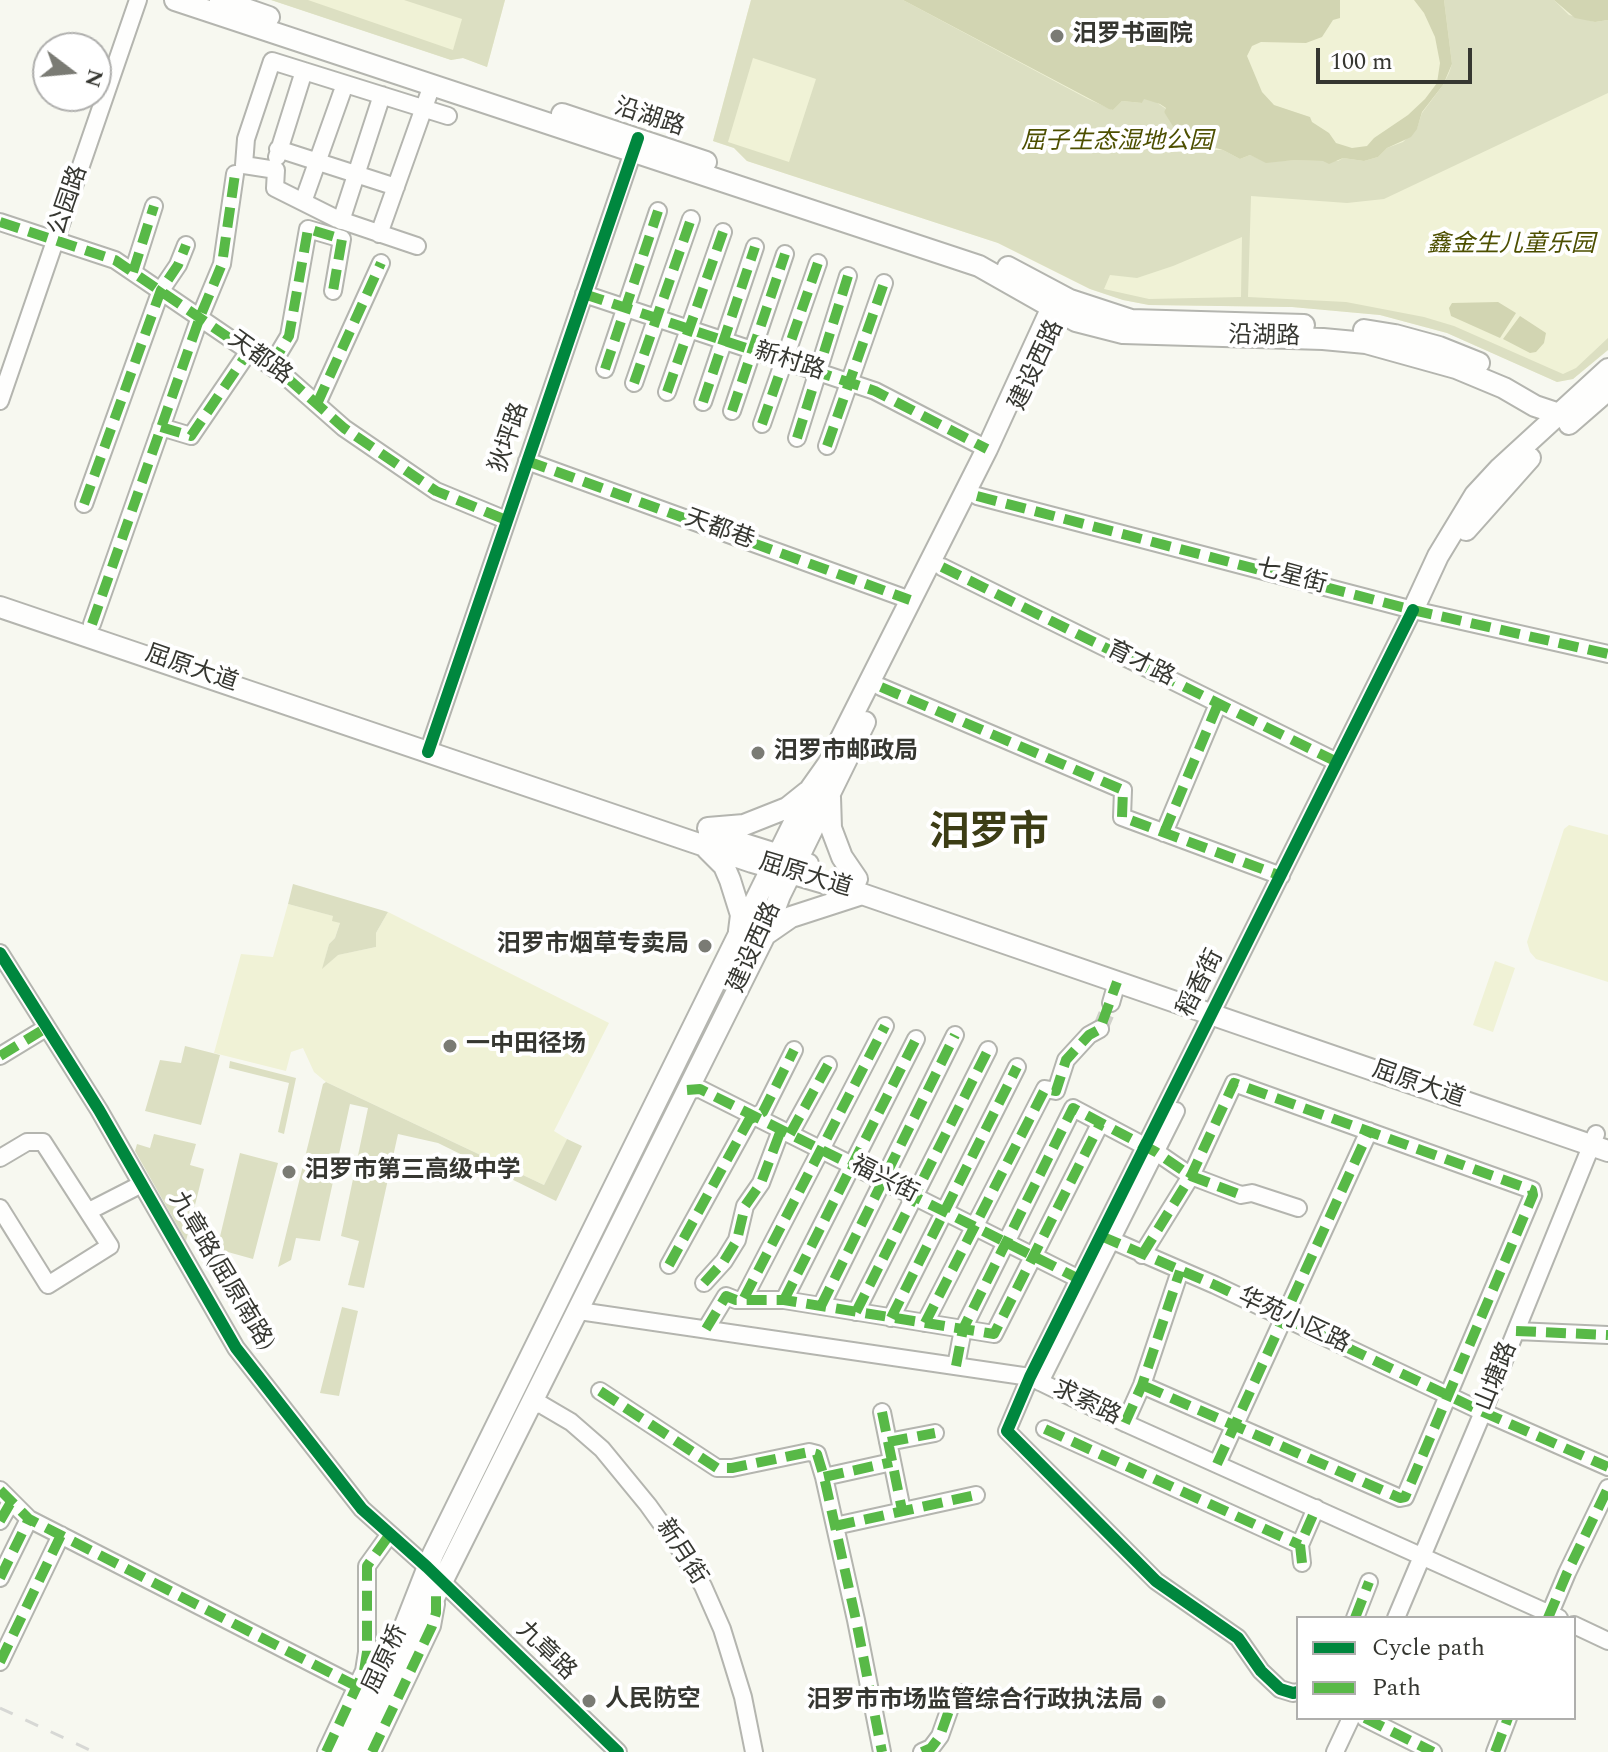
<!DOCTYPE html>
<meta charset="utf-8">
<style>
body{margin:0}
#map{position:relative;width:1608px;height:1752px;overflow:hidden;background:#f7f8f0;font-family:Spectral,serif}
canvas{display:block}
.legend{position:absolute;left:1296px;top:1616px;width:280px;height:104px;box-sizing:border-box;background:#fff;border:2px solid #afafad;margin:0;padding:10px 14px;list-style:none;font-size:24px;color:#363731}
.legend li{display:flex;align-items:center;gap:16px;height:40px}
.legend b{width:40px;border:2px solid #afafad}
.north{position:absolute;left:32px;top:32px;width:80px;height:80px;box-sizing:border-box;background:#fff;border:2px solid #afafad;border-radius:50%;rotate:106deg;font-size:22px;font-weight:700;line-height:32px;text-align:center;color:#363731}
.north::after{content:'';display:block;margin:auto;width:28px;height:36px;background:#7a7b74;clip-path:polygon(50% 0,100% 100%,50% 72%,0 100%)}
.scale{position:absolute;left:1316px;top:48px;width:156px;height:36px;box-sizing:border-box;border:4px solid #363731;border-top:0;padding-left:10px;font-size:24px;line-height:28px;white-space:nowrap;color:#363731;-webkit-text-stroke:6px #fff;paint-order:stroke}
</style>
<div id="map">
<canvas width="1608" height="1752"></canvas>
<ul class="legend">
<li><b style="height:10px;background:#00873e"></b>Cycle path</li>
<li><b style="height:10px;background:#58b947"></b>Path</li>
</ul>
<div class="north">N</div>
<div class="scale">100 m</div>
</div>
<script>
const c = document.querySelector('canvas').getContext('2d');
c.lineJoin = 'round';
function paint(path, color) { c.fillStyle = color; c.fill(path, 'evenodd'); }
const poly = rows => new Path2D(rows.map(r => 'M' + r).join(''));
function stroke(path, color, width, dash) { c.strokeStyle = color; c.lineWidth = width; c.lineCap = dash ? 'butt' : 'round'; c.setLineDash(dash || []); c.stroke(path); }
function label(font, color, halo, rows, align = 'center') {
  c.font = font + ' Spectral,"Noto Sans SC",serif'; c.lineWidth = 8; c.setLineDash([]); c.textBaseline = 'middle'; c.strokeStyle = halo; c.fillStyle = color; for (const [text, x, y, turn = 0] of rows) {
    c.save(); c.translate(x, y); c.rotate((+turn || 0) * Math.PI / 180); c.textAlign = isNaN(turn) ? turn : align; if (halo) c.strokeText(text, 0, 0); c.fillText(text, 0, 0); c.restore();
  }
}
paint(poly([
 [271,0,505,0,487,67,463,58,451,60],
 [751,0,1608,0,1608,350,1573,379,1557,382,1447,333,1380,315,1292,307,1149,305,1123,300,1090,289,998,243,747,161,734,148,713,141],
 [1569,825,1608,835,1608,982,1536,959,1530,952,1527,942,1564,829],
 [288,904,334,916,340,923,335,938,329,944,323,968,337,955,376,947,376,933,388,912,609,1023,554,1131,567,1139,544,1185,326,1082,314,1072,303,1048,291,1052,286,1071,214,1053,241,954,273,957],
 [1495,961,1515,968,1493,1032,1473,1025]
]), '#f0f2d6');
paint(poly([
 [271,0,308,0,453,50,462,19,404,0,505,0,487,67,463,58,451,60],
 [751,0,903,0,1088,99,1113,110,1122,101,1142,103,1143,98,1156,102,1166,109,1164,112,1172,122,1181,140,1213,150,1223,150,1240,159,1250,155,1266,162,1295,160,1338,161,1343,158,1364,161,1378,157,1387,148,1403,142,1417,128,1422,113,1443,85,1449,73,1452,64,1444,0,1554,0,1569,15,1595,22,1608,20,1608,93,1384,199,1347,203,1251,196,1248,297,1346,302,1424,317,1454,326,1563,374,1576,368,1608,338,1608,350,1573,379,1557,382,1447,333,1380,315,1292,307,1149,305,1123,300,1090,289,998,243,747,161,734,148,713,141],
 [753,58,816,79,789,162,728,142],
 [1242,237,1241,297,1149,299,1104,289,1110,275,1137,278,1173,266],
 [293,884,388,912,376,933,376,947,338,955,322,969,329,944,335,938,340,923,332,921,333,916,288,904],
 [185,1046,220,1055,201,1125,145,1111,160,1060,181,1063],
 [230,1061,296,1078,284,1134,278,1132,289,1083,229,1068],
 [326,1082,544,1185,567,1139,582,1146,556,1201,438,1143,398,1134,364,1288,348,1285,359,1241,341,1236,368,1108,350,1104,320,1241,296,1238,291,1260,278,1267,323,1084],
 [154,1134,196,1144,190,1165,204,1169,186,1241,135,1151,137,1144,150,1148],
 [240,1153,278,1163,253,1259,217,1249],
 [342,1307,358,1311,339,1396,320,1393]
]), '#dcdfc2');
paint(poly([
 [903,0,1340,0,1340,18,1333,20,1322,37,1306,43,1261,42,1252,46,1247,56,1262,92,1274,105,1310,117,1312,122,1329,133,1336,143,1352,148,1367,146,1374,138,1408,115,1425,99,1437,83,1440,63,1435,37,1424,13,1414,0,1444,0,1452,64,1443,85,1422,112,1417,129,1411,137,1387,148,1378,157,1364,161,1343,158,1329,164,1323,161,1295,160,1266,163,1250,155,1240,159,1223,150,1216,148,1209,152,1183,142,1164,112,1166,108,1160,104,1144,99,1142,103,1122,101,1113,110,1109,109],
 [1554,0,1608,0,1608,20,1595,22,1575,18],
 [1498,302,1516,313,1500,338,1451,316,1449,308,1452,303],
 [1520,316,1546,333,1544,343,1536,352,1530,353,1503,339]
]), '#d2d5b2');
stroke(poly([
 [1100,1029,1111,1003]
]), '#d0d1ca', 16, [16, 8]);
const minor = poly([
 [278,149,396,187],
 [277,157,304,71],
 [303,202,345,84],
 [341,221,382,95],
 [0,222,115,260,285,376,344,428,436,491,506,520],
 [379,234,432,85],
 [417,246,337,219,275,188,276,170,244,165,246,139,272,61,448,116],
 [133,272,154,206],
 [584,294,875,391,987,449],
 [271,366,289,336,308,229,342,239,333,291],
 [605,369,658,211],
 [634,383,691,219],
 [667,392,723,232],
 [0,401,138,0],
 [703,402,755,247],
 [317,404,381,263],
 [732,411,785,254],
 [762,424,818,263],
 [161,427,191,436,249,351],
 [797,438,848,276],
 [827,446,884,283],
 [527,461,910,600],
 [977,496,1413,610,1608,654],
 [84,504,161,290,178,265,186,245],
 [942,567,1337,762],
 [92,624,200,317,222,264,235,174],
 [881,687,1123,790,1122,817,1281,876],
 [428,752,637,140],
 [1164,833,1218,704],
 [0,953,99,1110,236,1348,362,1509,427,1567,618,1752],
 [1111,1003,1117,982],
 [0,1056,41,1031],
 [687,1090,700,1089,1079,1279],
 [790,1134,828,1065],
 [0,1158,27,1142,43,1142,110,1246,48,1285,0,1208],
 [89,1211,134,1188],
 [1102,1236,1215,1285,1483,1412,1608,1467],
 [1142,1255,1191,1176,1234,1083,1532,1190,1533,1195,1405,1497,1400,1498,1142,1385],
 [669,1265,749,1120,763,1112,794,1050],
 [704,1283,724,1261,737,1240,745,1206,761,1183,781,1130],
 [744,1298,885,1026],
 [784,1300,916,1039],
 [821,1306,955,1035],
 [579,1311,1030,1377,1125,1423,1559,1618],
 [856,1312,988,1050],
 [891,1318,1017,1067],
 [925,1323,1045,1089,1056,1091,1066,1060,1089,1035,1100,1029],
 [706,1329,726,1296,736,1300,784,1300,994,1334,1100,1124],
 [1516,1331,1608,1335],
 [956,1366,963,1329,1073,1108,1156,1152,1191,1176,1241,1195,1252,1193,1298,1208],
 [1040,1382,1176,1111],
 [600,1391,717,1468,732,1468,809,1452,817,1454,824,1477,856,1620,882,1752],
 [533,1404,542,1405,571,1422,602,1449,648,1505,681,1551,703,1586,722,1629,743,1697,754,1752],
 [882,1412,902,1510],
 [1125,1423,1142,1385,1180,1271],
 [1045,1429,1300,1545],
 [888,1442,935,1433],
 [1217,1464,1369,1131],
 [824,1477,892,1462],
 [0,1490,29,1519,358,1687],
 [0,1521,11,1502],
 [835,1526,976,1495],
 [1302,1563,1300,1545,1316,1508],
 [0,1578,29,1519],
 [1355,1618,1369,1582],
 [1396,1618,1483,1412,1596,1134],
 [1548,1618,1567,1573,1608,1488],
 [1574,1625,1608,1641],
 [0,1662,61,1535],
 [1298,1692,1293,1693,1280,1689,1261,1671,1238,1638,1156,1581,1007,1431,1030,1377,1413,610],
 [1365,1718,1433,1752],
 [326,1752,364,1671,367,1652,367,1566,390,1534],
 [372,1752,432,1626,436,1604],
 [922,1752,931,1748,940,1736,951,1705,959,1693,973,1694],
 [1335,1752,1351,1718],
 [1495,1752,1508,1718]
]);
const major = poly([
 [175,0,979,266,1076,321,1123,333,1323,339,1366,343,1456,368,1504,388,1535,406,1559,414,1578,415],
 [220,0,269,17],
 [562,114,706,162],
 [1008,267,1070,300,1131,320,1304,325],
 [1364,330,1395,335,1439,347,1479,363],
 [1569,424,1608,390],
 [1466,530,1530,458],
 [0,607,752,862,862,894,1608,1151],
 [1413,610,1438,556,1475,495,1500,468,1608,369],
 [830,797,831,828,842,857,857,879],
 [708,828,744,825,787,808,807,792],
 [709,833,808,864],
 [707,849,724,866,730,880,741,915,739,931],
 [765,935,791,917,862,894],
 [343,1752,404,1628,433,1554,811,788,828,764,987,449,1058,294],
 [360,1752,436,1594,765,935,780,895,865,722]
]);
stroke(minor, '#b4b5af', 20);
stroke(major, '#b4b5af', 24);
stroke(minor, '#fefefd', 16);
stroke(major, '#fefefd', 20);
stroke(poly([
 [0,1708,94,1752]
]), '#d7d8d5', 3, [14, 14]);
stroke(poly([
 [0,222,115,260,285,376,344,428,436,491,506,520],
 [133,272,154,206],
 [584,294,875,391,987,449],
 [271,366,289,336,308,229,342,239,333,291],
 [605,369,658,211],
 [634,383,691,219],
 [667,392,723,232],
 [703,402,755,247],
 [317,404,381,263],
 [732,411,785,254],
 [762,424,818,263],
 [161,427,191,436,249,351],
 [797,438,848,276],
 [827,446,884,283],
 [527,461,910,600],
 [977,496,1413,610,1608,654],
 [84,504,161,290,178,265,186,245],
 [942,567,1337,762],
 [92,624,200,317,222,264,235,174],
 [881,687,1123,790,1122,817,1281,876],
 [1164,833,1218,704],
 [0,1056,41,1031],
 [687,1090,700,1089,1079,1279],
 [790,1134,828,1065],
 [1101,1236,1215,1285,1483,1412,1608,1467],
 [1142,1255,1191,1176,1234,1083,1532,1190,1533,1195,1405,1497,1400,1498,1142,1385],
 [669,1265,749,1120,763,1112,794,1050],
 [704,1283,724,1261,737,1240,745,1206,761,1183,781,1130],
 [744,1298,885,1026],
 [784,1300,916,1039],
 [821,1306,955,1035],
 [856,1312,988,1050],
 [891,1318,1017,1067],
 [925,1323,1045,1089,1056,1091,1066,1060,1089,1035,1100,1029,1117,982],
 [706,1329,726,1296,736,1300,784,1300,994,1334,1100,1124],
 [1516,1331,1608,1335],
 [956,1366,963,1329,1073,1108,1156,1152,1191,1176,1241,1195],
 [600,1391,717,1468,732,1468,809,1452,817,1454,824,1477,856,1620,882,1752],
 [882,1412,902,1510],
 [1125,1423,1142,1385,1180,1271],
 [1045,1429,1300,1545],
 [888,1442,935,1433],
 [1217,1464,1369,1131],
 [824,1477,892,1462],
 [0,1490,29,1519,358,1687],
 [0,1521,11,1502],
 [835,1526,976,1495],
 [1302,1563,1300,1545,1316,1508],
 [0,1578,29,1519],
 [1355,1618,1369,1582],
 [1548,1618,1567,1573,1608,1488],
 [0,1662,61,1535],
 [1365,1718,1433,1752],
 [326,1752,364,1671,367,1652,367,1566,390,1534],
 [372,1752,432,1626,436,1613,436,1594],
 [922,1752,931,1748,940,1736,951,1705,959,1693,973,1694],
 [1495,1752,1508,1718]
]), '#58b947', 10, [20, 10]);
stroke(poly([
 [428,752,638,138],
 [0,953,99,1110,236,1348,362,1509,427,1567,618,1752],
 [1298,1692,1293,1693,1280,1689,1261,1671,1238,1638,1156,1581,1007,1431,1030,1377,1413,610]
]), '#00873e', 12);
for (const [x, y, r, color] of [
 [1057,36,8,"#7a7b74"],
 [758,753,8,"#7a7b74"],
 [705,946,8,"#7a7b74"],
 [450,1046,8,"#7a7b74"],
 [289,1172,8,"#7a7b74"],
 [589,1701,8,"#7a7b74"],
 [1159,1702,8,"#7a7b74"]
]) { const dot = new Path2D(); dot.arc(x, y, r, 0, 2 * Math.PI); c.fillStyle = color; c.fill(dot); stroke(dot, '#fff', 3); }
label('bold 24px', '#363731', '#fff', [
 ["汨罗书画院",1073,36],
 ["汨罗市邮政局",774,753],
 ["汨罗市烟草专卖局",689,946,"right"],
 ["一中田径场",466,1046],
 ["汨罗市第三高级中学",305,1172],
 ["人民防空",605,1701],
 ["汨罗市市场监管综合行政执法局",1143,1702,"right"]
], 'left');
label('24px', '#363731', '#fff', [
 ["沿湖路",649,119,18],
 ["公园路",70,201,-71],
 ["沿湖路",1264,338,1],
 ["天都路",259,359,36],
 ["新村路",789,363,18],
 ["建设西路",1038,366,-65],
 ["狄坪路",511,438,-71],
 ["天都巷",719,531,20],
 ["七星街",1291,578,15],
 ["育才路",1140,665,26],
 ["屈原大道",191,670,19],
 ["屈原大道",805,877,17],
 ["建设西路",756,948,-66],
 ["稻香街",1202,984,-63],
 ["屈原大道",1418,1086,19],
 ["福兴街",884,1181,27],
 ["九章路(屈原南路)",220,1272,59],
 ["华苑小区路",1293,1322,25],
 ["山塘路",1498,1377,-68],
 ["求索路",1086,1404,26],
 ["新月街",680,1553,57],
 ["九章路",545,1652,44],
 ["屈原桥",387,1660,-65]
]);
label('italic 24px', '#4d4f00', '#fff', [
 ["屈子生态湿地公园",1117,143],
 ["鑫金生儿童乐园",1511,246]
]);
label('bold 40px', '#3c3d15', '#fff', [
 ["汨罗市",989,836]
]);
</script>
